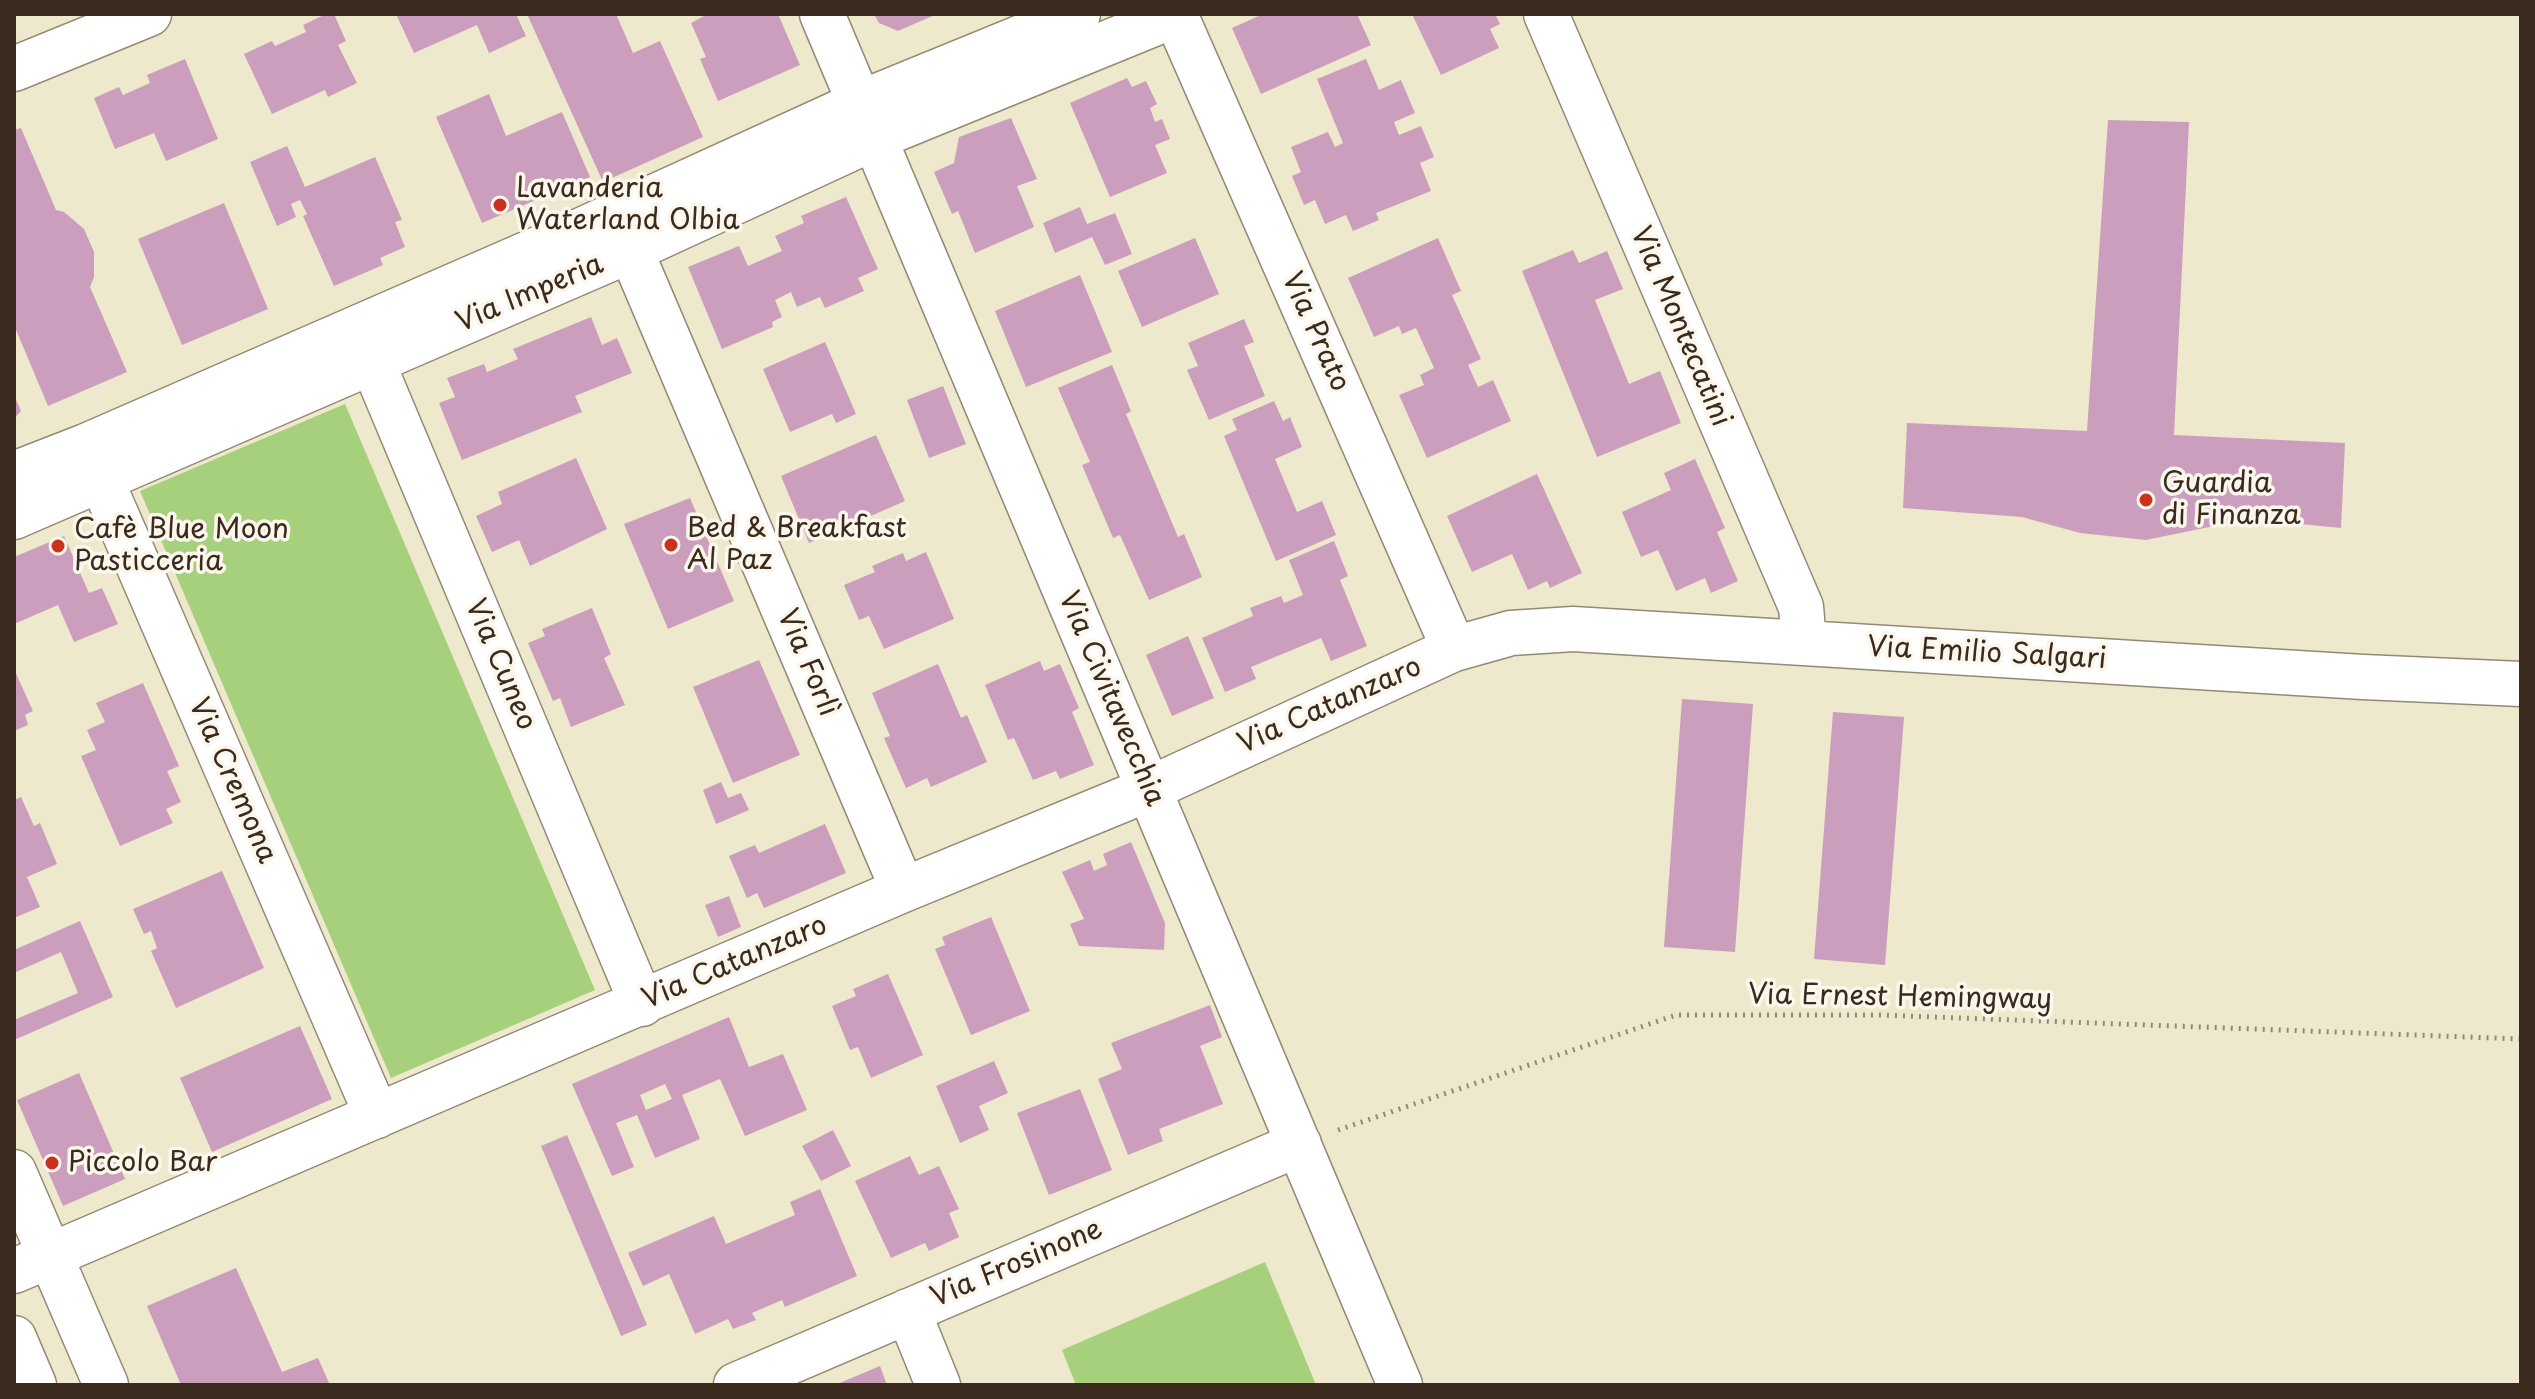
<!DOCTYPE html>
<meta charset="utf-8">
<style>
body{margin:0}
#map{position:relative;width:2535px;height:1399px;overflow:hidden;background:#eee8cc;font-family:"Playpen Sans",sans-serif}
canvas{display:block}
.frame{position:absolute;inset:0;border:16px solid #3b2a1e;pointer-events:none}
</style>
<div id="map">
<canvas width="2535" height="1399"></canvas>
<div class="frame"></div>
</div>
<script>
const c = document.querySelector('canvas').getContext('2d');
c.lineJoin = 'round';
function paint(path, color) { c.fillStyle = color; c.fill(path, 'evenodd'); }
const poly = rows => new Path2D(rows.map(r => 'M' + r).join(''));
function stroke(path, color, width, dash) { c.strokeStyle = color; c.lineWidth = width; c.lineCap = dash ? 'butt' : 'round'; c.setLineDash(dash || []); c.stroke(path); }
function label(font, color, halo, rows, align = 'center') {
  c.font = font + ' "Playpen Sans",sans-serif'; c.lineWidth = 7; c.setLineDash([]); c.textBaseline = 'middle'; c.strokeStyle = halo; c.fillStyle = color; for (const [text, x, y, turn = 0] of rows) {
    c.save(); c.translate(x, y); c.rotate((+turn || 0) * Math.PI / 180); c.textAlign = isNaN(turn) ? turn : align; if (halo) c.strokeText(text, 0, 0); c.fillText(text, 0, 0); c.restore();
  }
}
paint(poly([
 [345,404,595,990,391,1078,140,491],
 [1265,1262,1316,1385,1076,1385,1062,1350]
]), '#a6d07c');
paint(poly([
 [326,14,334,14,346,41,338,45,357,83,328,97,325,90,272,114,244,54,272,41,275,46,306,32,303,25],
 [396,14,516,14,526,36,489,53,477,25,414,53],
 [527,14,616,14,633,53,660,41,703,137,603,182],
 [708,14,778,14,800,65,718,101,700,59,706,57,691,23],
 [874,14,937,14,898,31,879,23],
 [1263,14,1357,14,1371,45,1261,94,1232,28],
 [1412,14,1495,14,1500,24,1490,29,1499,48,1441,75],
 [185,59,218,139,166,161,154,133,115,149,94,98,119,87,123,95,150,83,147,75],
 [1366,59,1379,90,1401,80,1415,113,1394,122,1399,135,1421,126,1434,157,1420,163,1431,191,1376,213,1379,220,1353,231,1346,215,1325,224,1315,200,1304,205,1292,176,1301,172,1291,147,1328,132,1335,147,1343,143,1317,79],
 [1127,78,1132,87,1146,81,1157,104,1150,108,1155,122,1162,119,1170,139,1155,145,1167,173,1110,197,1070,103],
 [489,94,506,136,562,112,590,177,482,223,436,117],
 [1011,118,1037,179,1017,186,1034,227,975,253,958,211,952,214,934,172,954,163,959,137],
 [2108,120,2189,122,2174,435,2345,443,2341,528,2248,519,2146,540,2080,533,2022,517,1903,508,1907,423,2087,431],
 [21,128,56,210,64,212,84,229,94,252,94,277,90,287,127,372,48,406,14,325,14,130],
 [287,146,305,187,375,157,402,220,395,222,405,247,380,258,383,265,334,286,303,216,307,214,300,200,291,204,296,217,277,226,250,162],
 [846,197,878,269,858,278,864,291,825,308,820,297,797,307,791,292,775,300,782,317,772,322,773,327,722,349,688,267,739,246,748,266,782,251,775,236,804,223,801,216],
 [224,203,268,309,182,345,138,239],
 [1080,207,1087,224,1115,213,1132,254,1105,265,1092,237,1055,253,1043,223],
 [1195,238,1219,294,1142,327,1118,271],
 [1438,238,1461,291,1452,295,1481,359,1468,365,1478,387,1493,380,1511,421,1427,458,1399,395,1424,385,1420,375,1434,368,1416,328,1402,334,1399,326,1374,337,1348,278],
 [1573,250,1579,263,1607,251,1623,289,1595,300,1629,384,1660,371,1681,423,1597,457,1522,271],
 [1080,275,1112,352,1026,387,995,311],
 [591,317,602,345,617,338,632,373,575,396,582,412,462,460,439,403,455,397,447,378,484,364,487,372,518,359,513,349],
 [1244,319,1254,342,1244,346,1265,396,1209,420,1187,370,1198,366,1188,343],
 [825,342,856,414,836,423,832,414,790,432,763,369],
 [1112,365,1131,411,1126,414,1178,537,1184,534,1202,577,1149,600,1120,535,1113,538,1082,465,1090,462,1058,388],
 [943,386,966,444,929,458,907,400],
 [14,395,21,411,14,419],
 [1274,401,1283,421,1290,417,1302,447,1275,459,1297,512,1322,501,1336,535,1276,561,1224,436,1237,430,1232,419],
 [876,435,905,501,809,543,781,476],
 [576,458,607,529,530,566,519,540,492,552,476,516,502,504,498,492],
 [1695,459,1725,528,1717,532,1738,581,1711,593,1705,578,1676,591,1658,550,1641,557,1622,512,1671,490,1664,473],
 [1537,474,1582,573,1550,588,1547,581,1528,590,1512,554,1472,572,1447,516],
 [690,498,734,601,668,629,624,524],
 [64,536,89,593,102,588,118,624,74,642,58,605,14,624,14,557],
 [1334,541,1348,576,1340,580,1367,646,1331,661,1321,638,1251,667,1256,679,1225,692,1202,638,1253,616,1250,608,1281,596,1284,603,1303,595,1289,560],
 [926,552,954,619,884,649,869,616,859,620,844,585,875,572,872,566,903,553,906,561],
 [592,608,611,654,604,658,625,705,571,727,560,698,553,701,528,643,545,636,542,629],
 [1188,636,1214,698,1172,716,1146,655],
 [759,660,800,755,733,783,693,687],
 [1040,661,1044,671,1060,664,1079,708,1072,712,1094,765,1060,779,1056,771,1033,780,1014,738,1008,740,985,685],
 [938,664,961,718,967,715,987,762,931,787,927,778,906,788,884,738,890,736,872,693],
 [14,669,33,711,25,715,28,725,14,731],
 [143,683,179,766,167,771,181,802,166,809,173,823,120,846,81,756,96,750,87,730,105,722,96,703],
 [1682,699,1753,704,1735,952,1664,947],
 [1833,712,1904,717,1885,965,1814,959],
 [721,782,728,798,741,793,749,810,716,824,703,790],
 [21,797,34,826,40,823,57,864,27,877,40,907,14,918,14,800],
 [825,824,846,873,764,908,757,893,747,898,729,856,755,845,759,853],
 [1131,842,1165,923,1164,950,1079,946,1070,924,1084,919,1062,872,1090,860,1094,871,1107,865,1103,854],
 [222,871,264,968,176,1008,151,951,157,948,151,931,144,934,133,909],
 [729,896,741,927,718,937,705,905],
 [991,917,1030,1011,971,1035,935,949,945,945,942,937],
 [80,921,113,997,14,1040,14,1020,78,993,61,952,14,973,14,950],
 [888,974,923,1055,871,1078,858,1047,850,1050,832,1006,856,996,853,989],
 [1210,1005,1222,1037,1200,1046,1223,1104,1159,1129,1163,1141,1128,1155,1098,1079,1122,1069,1111,1043],
 [729,1017,749,1067,783,1054,807,1110,745,1136,720,1079,682,1095,700,1139,655,1158,637,1115,616,1123,634,1167,612,1176,572,1084],
 [665,1084,672,1099,646,1110,640,1095],
 [300,1026,332,1099,212,1152,180,1078],
 [994,1061,1008,1093,979,1106,989,1130,960,1143,936,1086],
 [79,1073,125,1179,63,1206,17,1100],
 [1080,1089,1112,1170,1049,1195,1017,1113],
 [833,1130,851,1166,821,1181,802,1146],
 [567,1135,647,1325,621,1336,541,1146],
 [910,1156,919,1175,939,1166,959,1209,949,1213,959,1237,929,1251,925,1243,891,1258,855,1181],
 [820,1189,857,1276,785,1307,782,1300,752,1313,756,1320,733,1329,728,1319,695,1334,669,1274,643,1286,628,1253,714,1216,726,1244,795,1215,790,1202],
 [236,1268,282,1372,318,1358,330,1385,181,1385,147,1306],
 [880,1366,887,1385,835,1385]
]), '#cc9ebd');
const minor = poly([
 [822,14,1400,1385],
 [1175,14,1454,649],
 [1546,14,1801,607,1804,642],
 [14,69,149,14],
 [619,223,903,890],
 [361,335,642,1004],
 [90,454,377,1116],
 [14,474,86,446,584,229,860,103,1078,14],
 [14,517,631,250,874,138,1178,14],
 [14,1172,106,1385],
 [14,1271,903,890,1149,789,1454,649,1511,633,1573,629,2363,677,2521,684],
 [908,1311,938,1385],
 [14,1338,34,1385],
 [736,1385,1299,1144]
]);
stroke(minor, '#948975', 47);
stroke(poly([
 [1338,1130,1676,1015,1880,1015,2521,1039]
]), '#948975', 5, [2, 6]);
stroke(minor, '#fff', 44);
for (const [x, y, r, color] of [
 [500,205,8,"#c8321e"],
 [2146,500,8,"#c8321e"],
 [671,545,8,"#c8321e"],
 [58,546,8,"#c8321e"],
 [52,1163,8,"#c8321e"]
]) { const dot = new Path2D(); dot.arc(x, y, r, 0, 2 * Math.PI); c.fillStyle = color; c.fill(dot); stroke(dot, '#fbf7ec', 3); }
label('28px', '#3b2a1e', '#fbf7ec', [
 ["Lavanderia",516,189],
 ["Waterland Olbia",516,221],
 ["Guardia",2162,484],
 ["di Finanza",2162,516],
 ["Bed & Breakfast",687,529],
 ["Al Paz",687,561],
 ["Cafè Blue Moon",74,530],
 ["Pasticceria",74,562],
 ["Piccolo Bar",68,1163]
], 'left');
label('28px', '#3b2a1e', '#fbf7ec', [
 ["Via Imperia",530,294,-23],
 ["Via Montecatini",1680,327,67],
 ["Via Prato",1315,332,66],
 ["Via Emilio Salgari",1987,654,3],
 ["Via Forlì",807,663,67],
 ["Via Cuneo",500,665,67],
 ["Via Civitavecchia",1111,699,67],
 ["Via Catanzaro",1330,706,-24],
 ["Via Cremona",232,781,66],
 ["Via Catanzaro",735,963,-23],
 ["Via Ernest Hemingway",1900,998,1],
 ["Via Frosinone",1017,1264,-23]
]);
</script>
